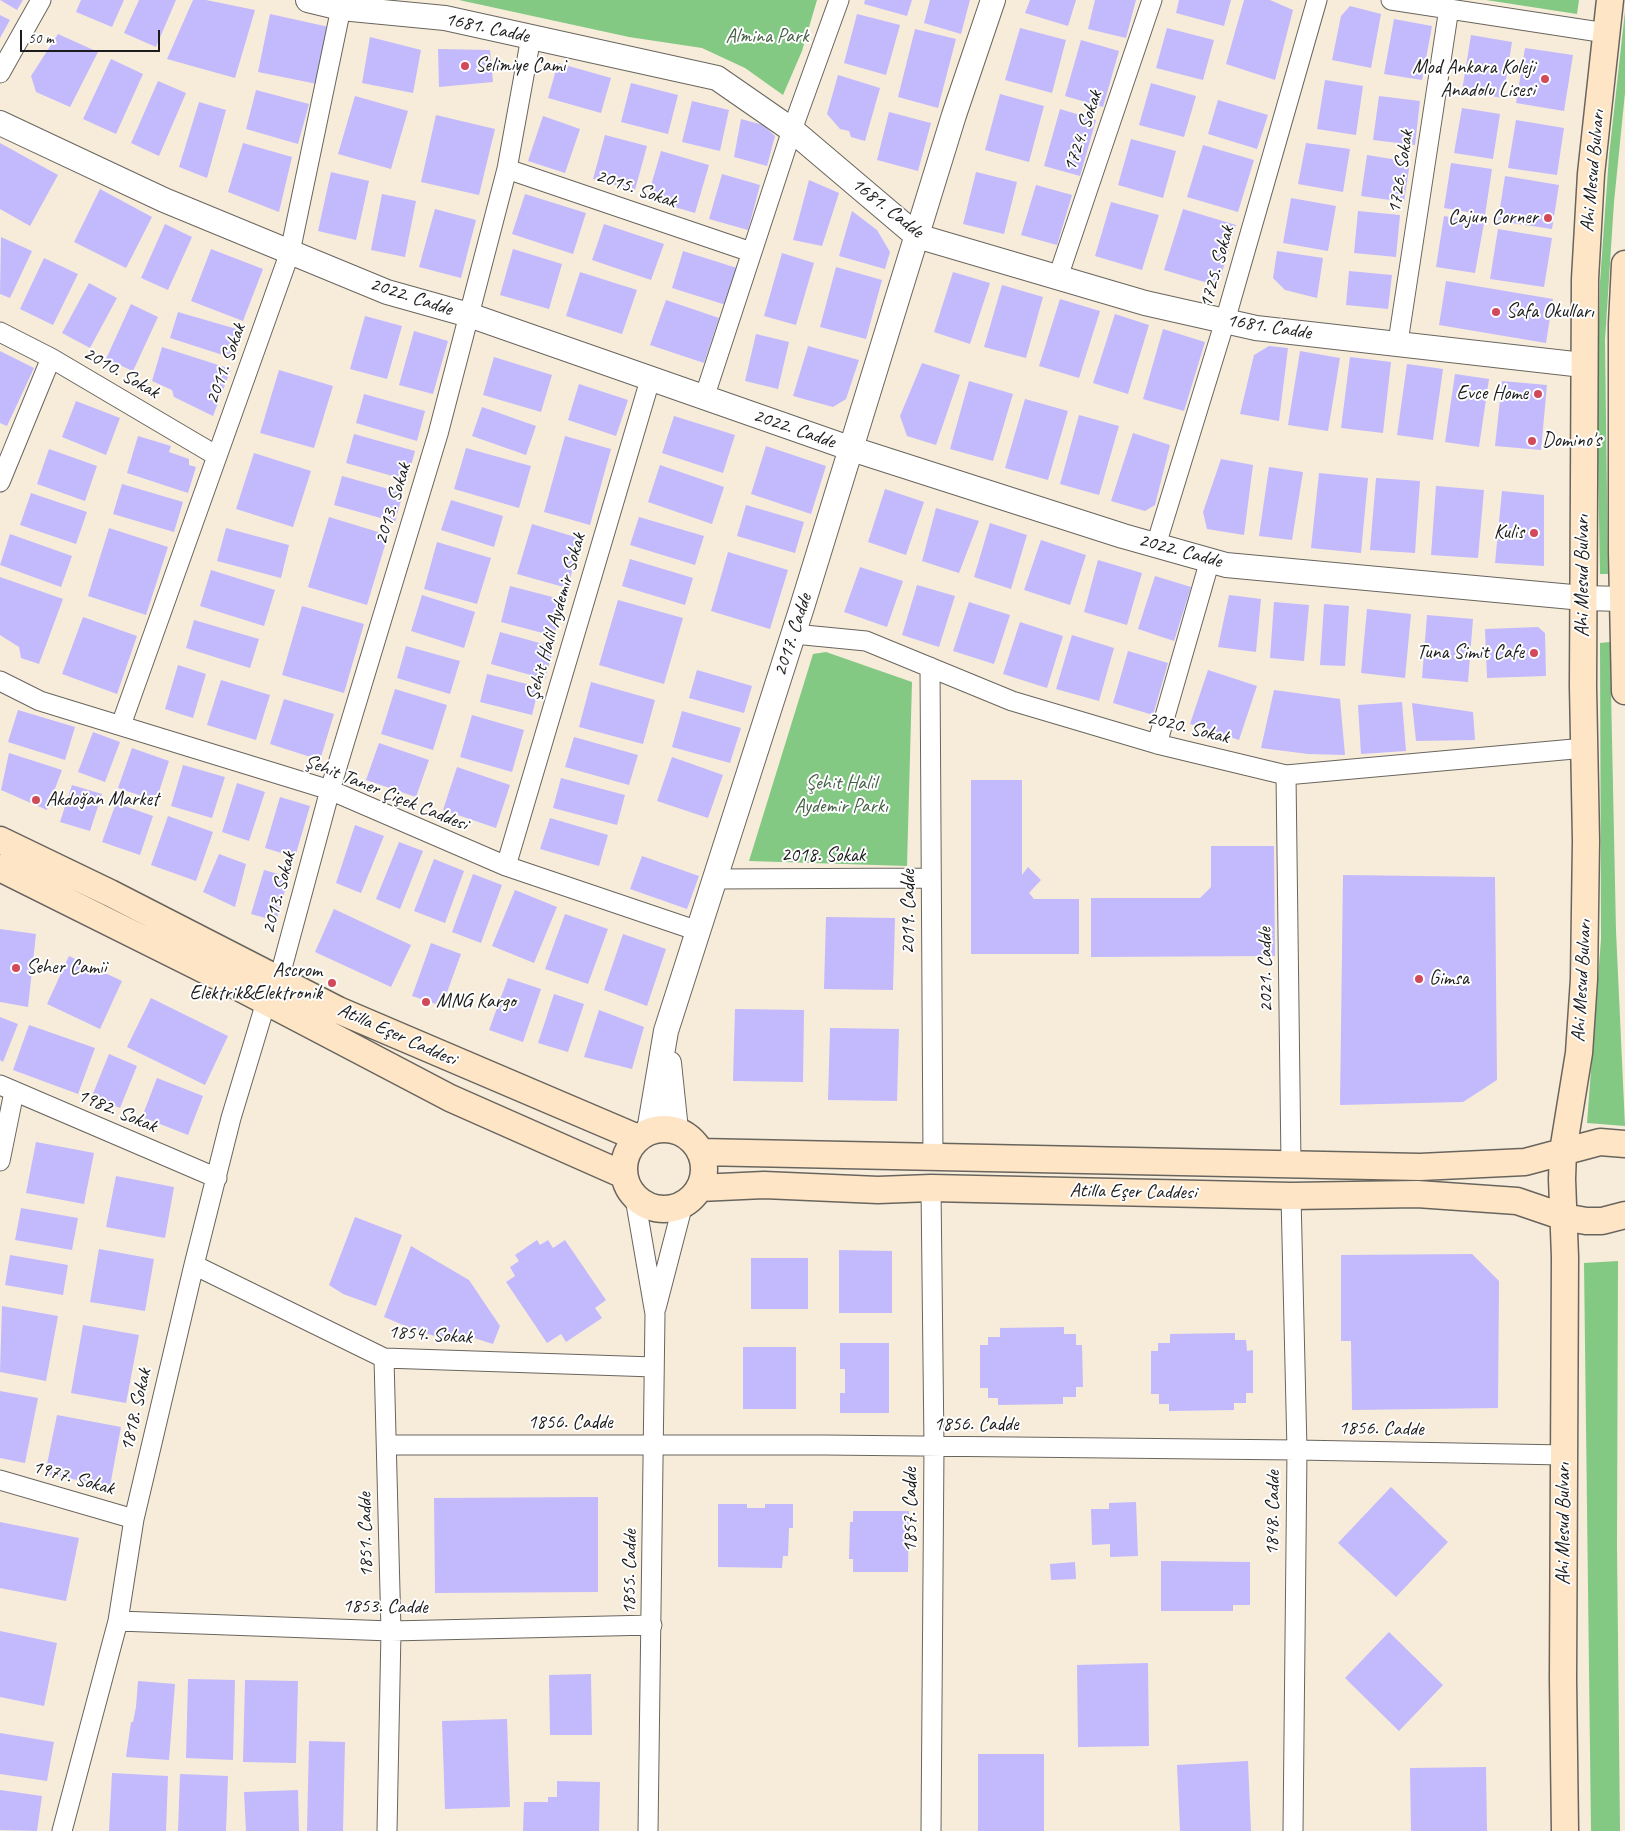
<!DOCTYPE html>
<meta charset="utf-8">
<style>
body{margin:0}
#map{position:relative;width:1625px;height:1831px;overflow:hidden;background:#f7ecda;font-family:Caveat,sans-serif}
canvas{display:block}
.scale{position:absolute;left:20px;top:30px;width:140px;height:22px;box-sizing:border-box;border:2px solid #1c1c1c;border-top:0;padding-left:6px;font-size:15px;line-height:18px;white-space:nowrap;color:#1c1c1c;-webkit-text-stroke:4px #fff;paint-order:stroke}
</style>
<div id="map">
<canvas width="1625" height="1831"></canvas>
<div class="scale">50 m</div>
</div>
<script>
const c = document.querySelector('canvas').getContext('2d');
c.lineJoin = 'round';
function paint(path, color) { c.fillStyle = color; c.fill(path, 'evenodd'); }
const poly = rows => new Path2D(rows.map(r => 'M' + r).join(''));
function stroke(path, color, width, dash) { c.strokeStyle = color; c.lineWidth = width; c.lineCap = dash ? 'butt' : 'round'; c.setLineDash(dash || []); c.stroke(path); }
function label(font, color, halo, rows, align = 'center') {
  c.font = font + ' Caveat,sans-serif'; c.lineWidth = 4; c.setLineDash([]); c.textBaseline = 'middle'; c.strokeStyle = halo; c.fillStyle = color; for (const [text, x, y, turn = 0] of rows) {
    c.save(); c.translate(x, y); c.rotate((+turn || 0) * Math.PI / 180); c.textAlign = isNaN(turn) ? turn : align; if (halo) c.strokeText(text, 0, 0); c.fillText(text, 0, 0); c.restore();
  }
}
paint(poly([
 [459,0,817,0,802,51,783,95,745,68,702,48,629,37],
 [1486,0,1579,0,1577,14],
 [1625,11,1625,93,1614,202,1605,340,1608,574,1600,574,1597,401,1600,282,1609,156],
 [1610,642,1616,931,1625,1126,1587,1123,1601,939,1600,643],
 [826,652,912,682,907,866,749,861,813,654],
 [1618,1261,1617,1546,1620,1831,1591,1831,1584,1263]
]), '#83c883');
paint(poly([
 [0,0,23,0,17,10],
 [81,0,124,0,112,27,76,12],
 [139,0,176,0,156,47,124,33],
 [193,0,206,0,255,10,235,78,167,59],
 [865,0,912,0,907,16,864,4],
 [930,0,970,0,961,34,924,23],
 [1030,0,1076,0,1068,26,1025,13],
 [1095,0,1136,0,1126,38,1088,29],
 [1179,0,1231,0,1224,26,1176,13],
 [1244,0,1270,0,1293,10,1275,80,1226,64],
 [1350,6,1381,14,1371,68,1332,60,1341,16],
 [270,14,329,27,317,84,258,72],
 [857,14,900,25,886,75,844,63],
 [0,15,10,20,0,38],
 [1394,19,1432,26,1422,80,1384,74],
 [1020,28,1066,40,1052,93,1005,80],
 [1167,28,1214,40,1203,80,1156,68],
 [915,29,956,39,938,108,898,97],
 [58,34,98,52,70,107,36,92,31,76],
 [1471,35,1512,42,1503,98,1462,91],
 [370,37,421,50,413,93,362,83],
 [1081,40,1119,51,1103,107,1065,96],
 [1525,48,1573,55,1564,111,1516,103],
 [438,49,490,50,493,82,439,87],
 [111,59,143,74,116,134,83,119],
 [558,63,611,78,601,113,548,98],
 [838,75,880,88,865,141,851,137,849,131,840,129,827,114],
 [1325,80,1363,86,1356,135,1317,129],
 [158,81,186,93,159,156,131,143],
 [631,83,678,95,668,134,621,122],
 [1151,83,1196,96,1184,137,1139,125],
 [256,90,309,104,298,144,246,129],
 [1000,94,1044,106,1029,162,985,150],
 [355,96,408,111,391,169,338,154],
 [1379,96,1420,101,1415,145,1373,140],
 [1218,100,1268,115,1257,149,1208,134],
 [692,101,729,110,720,151,682,142],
 [199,102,226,110,207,178,179,167],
 [1462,108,1500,114,1493,159,1454,153],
 [1060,109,1096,120,1080,176,1044,166],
 [889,112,931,123,918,171,877,160],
 [436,115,495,129,479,195,421,182],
 [543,116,580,129,565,173,528,161],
 [741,119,763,125,775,136,767,166,734,157],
 [1516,120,1564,128,1557,175,1508,168],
 [605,135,647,146,635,190,593,179],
 [1131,139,1176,151,1163,198,1118,185],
 [0,143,58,175,30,226,0,209],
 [243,143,292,157,279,212,228,192],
 [1306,143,1350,149,1343,192,1298,184],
 [1203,145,1254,160,1238,212,1187,197],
 [661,151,709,165,695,213,647,199],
 [1367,155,1410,162,1404,202,1361,196],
 [1451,163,1492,169,1485,215,1444,208],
 [331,172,369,181,356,240,318,231],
 [976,172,1017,182,1004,234,963,224],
 [722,174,760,185,748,230,709,219],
 [1505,176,1559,185,1552,229,1498,221],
 [809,180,839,193,822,246,793,240],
 [1036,185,1072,195,1057,245,1021,235],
 [100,189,152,217,126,268,74,242],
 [382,194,416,201,405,257,371,250],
 [525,194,586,213,573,254,512,234],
 [1291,198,1336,206,1328,251,1283,243],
 [1111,202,1159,215,1142,270,1095,256],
 [435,209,476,220,461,278,419,267],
 [1183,209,1236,225,1220,279,1211,284,1164,270],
 [852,211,877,230,890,252,885,269,839,256],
 [1358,211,1400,215,1396,257,1354,253],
 [1444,216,1484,223,1475,273,1436,267],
 [165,224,192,237,168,290,141,278],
 [604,224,664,244,651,280,592,260],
 [1498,229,1552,238,1544,287,1490,279],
 [1,237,32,251,10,298,0,294],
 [211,249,263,269,243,321,191,301],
 [513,249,562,264,549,309,500,295],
 [683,251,737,268,726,305,672,288],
 [1277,251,1323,258,1317,298,1285,290,1273,278],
 [782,253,814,263,796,325,764,316],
 [44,258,78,274,53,325,20,309],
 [836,267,882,280,866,339,820,327],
 [1349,271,1392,275,1388,309,1346,305],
 [580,272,637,290,622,334,566,316],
 [953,272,990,283,970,344,934,332],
 [1446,281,1553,299,1546,343,1439,325],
 [89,283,117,298,90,348,62,333],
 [1002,285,1043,297,1026,358,984,347],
 [1060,299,1100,311,1079,378,1039,366],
 [666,300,719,318,704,363,650,345],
 [131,304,158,317,133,371,106,359],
 [178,312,240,330,232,358,170,338],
 [1115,314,1149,325,1128,394,1093,383],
 [365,316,402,326,387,379,350,369],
 [1163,329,1205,342,1184,411,1143,399],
 [414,331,448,341,433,394,399,385],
 [756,334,789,342,778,389,745,381],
 [808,346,859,360,846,399,833,407,793,396],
 [1269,346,1288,348,1279,421,1240,414,1254,355],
 [162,347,231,369,213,416,174,397,172,390,152,381],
 [0,351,34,368,7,426,0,423],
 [1300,351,1340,358,1328,431,1288,425],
 [494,357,552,375,541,412,483,395],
 [1350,357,1391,362,1383,433,1341,428],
 [922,363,960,375,936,445,907,436,900,416],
 [1407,364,1443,369,1433,440,1397,435],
 [279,370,333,386,314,448,260,433],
 [1455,374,1489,379,1479,447,1445,442],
 [969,381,1013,394,993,461,950,449],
 [1502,381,1547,385,1541,450,1495,446],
 [579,384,628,400,616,436,568,420],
 [364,394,425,411,417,441,356,423],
 [1025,399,1068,411,1048,480,1005,468],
 [76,401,120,418,106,455,62,437],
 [482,407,536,426,526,455,472,436],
 [1079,415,1119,426,1099,495,1060,484],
 [674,416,735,435,723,473,662,453],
 [1133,433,1170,445,1155,505,1145,511,1111,501],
 [354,434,415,451,407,480,346,463],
 [138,436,171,446,169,452,189,459,189,465,196,467,188,493,127,473],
 [565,436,611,449,590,525,544,512],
 [766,446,826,466,811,514,751,494],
 [466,448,531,466,519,508,454,489],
 [49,449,97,466,85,501,37,484],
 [254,453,311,471,293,527,236,509],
 [1221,459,1253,465,1244,535,1207,529,1203,512],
 [660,465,724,487,712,524,648,502],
 [1269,467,1303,472,1292,540,1259,536],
 [1319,473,1368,478,1361,553,1311,548],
 [342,476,403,493,395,522,334,505],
 [1376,478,1420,481,1415,553,1370,550],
 [122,484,183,502,174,532,113,514],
 [1436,486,1484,490,1478,558,1431,555],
 [885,489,924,502,906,555,868,542],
 [1502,491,1544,495,1544,566,1495,563],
 [31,493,87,512,76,544,20,525],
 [451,500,503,516,494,547,441,530],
 [746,505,804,522,795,553,737,536],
 [936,508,979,521,959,573,922,561],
 [329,517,388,535,367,605,308,587],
 [639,517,704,536,695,565,630,545],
 [990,523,1027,535,1011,589,974,577],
 [532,524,582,539,567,588,517,574],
 [109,528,168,547,146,615,88,596],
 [226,528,289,545,281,578,217,561],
 [10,534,72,556,61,587,0,565],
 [1041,540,1086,555,1070,605,1024,590],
 [437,542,491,558,477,604,424,589],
 [728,552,788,570,770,629,711,611],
 [630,559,693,578,685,605,622,586],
 [1098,560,1142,573,1127,625,1084,612],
 [860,567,903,581,887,627,844,612],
 [211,570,275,590,264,626,200,606],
 [1155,576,1191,587,1174,641,1138,629],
 [0,577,63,599,39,664,21,658,19,647,0,635],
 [917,585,955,596,939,647,902,635],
 [510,586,564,600,554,636,501,622],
 [422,595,475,612,464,648,411,631],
 [1229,595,1261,599,1256,652,1218,647],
 [618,600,683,618,664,684,599,665],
 [969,602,1010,615,994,664,953,651],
 [1274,602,1309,605,1304,661,1270,658],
 [1324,604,1349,606,1345,666,1320,665],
 [302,606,364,624,344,693,282,675],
 [1367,609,1411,614,1405,678,1361,673],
 [1427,615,1473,619,1468,682,1422,678],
 [83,617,137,636,117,694,62,674],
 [194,620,259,639,250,668,186,648],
 [1020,622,1063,636,1047,688,1003,674],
 [1538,627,1545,633,1546,676,1487,678,1485,629],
 [500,632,554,647,545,679,491,664],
 [1072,635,1114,648,1099,701,1056,689],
 [406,646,460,661,450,694,397,678],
 [1128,651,1168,663,1153,715,1113,703],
 [178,665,206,674,193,718,165,709],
 [697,670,752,686,744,713,689,698],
 [1208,670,1257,686,1239,740,1190,724],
 [487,674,539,687,532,715,480,702],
 [221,680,270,695,256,740,207,725],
 [591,682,655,700,643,744,579,727],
 [395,689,447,705,433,750,381,734],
 [1274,690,1340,699,1345,755,1308,754,1261,748],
 [284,699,334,714,320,760,270,744],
 [1402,702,1406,751,1361,754,1358,705],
 [1412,703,1473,712,1475,740,1416,741],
 [18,710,75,727,65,760,8,742],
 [682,711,741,728,730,763,672,747],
 [472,715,524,730,512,772,460,757],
 [93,732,120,742,105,782,78,772],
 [574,737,638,755,629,785,565,767],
 [379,743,429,760,416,797,366,780],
 [132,748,169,761,156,801,118,788],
 [9,753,62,770,47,810,1,790],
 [672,757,723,775,708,818,657,801],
 [183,765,225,777,212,818,171,806],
 [457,767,510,785,496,828,443,810],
 [561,778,625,795,617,825,553,808],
 [971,780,1022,780,1022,875,1028,867,1041,880,1029,893,1034,899,1079,899,1079,954,971,954],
 [237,783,265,792,249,841,222,832],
 [72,785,102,794,90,831,60,822],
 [280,797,310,806,295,857,265,848],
 [116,803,153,816,140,855,102,842],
 [168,816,213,832,196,881,151,865],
 [550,818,608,835,599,866,540,849],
 [355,825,384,836,361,893,336,883],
 [399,842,423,851,400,909,376,899],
 [1211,846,1274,846,1275,956,1091,957,1091,898,1200,898,1211,887],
 [219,854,246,864,235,907,203,892],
 [642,856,699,876,687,909,630,889],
 [434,859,464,871,445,923,414,911],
 [264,870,289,877,276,921,251,914],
 [473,874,502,885,481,943,452,932],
 [1343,875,1495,877,1497,1080,1463,1102,1340,1105],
 [515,890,557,907,534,963,492,946],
 [334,909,411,945,391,987,315,952],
 [565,914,608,929,588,984,545,969],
 [826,917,895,918,893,990,824,989],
 [0,929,36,934,28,1007,0,1002],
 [623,934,666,949,647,1006,604,990],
 [431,943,461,954,442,1006,412,996],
 [69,956,122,981,100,1029,47,1004],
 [508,978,541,989,523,1042,489,1030],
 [554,994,584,1004,568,1052,538,1043],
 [151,998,228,1036,205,1085,127,1047],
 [735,1009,804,1010,803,1082,733,1081],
 [599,1010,644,1027,632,1069,584,1057],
 [0,1017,18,1024,3,1062,0,1060],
 [29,1025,95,1048,78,1094,13,1070],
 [830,1028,899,1029,897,1101,828,1100],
 [109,1054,137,1066,120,1108,92,1096],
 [157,1078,203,1096,188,1135,142,1117],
 [36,1142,94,1153,84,1204,26,1193],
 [116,1176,174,1187,165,1238,106,1227],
 [21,1208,78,1218,72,1250,15,1240],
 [355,1217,402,1235,376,1306,343,1294,329,1285],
 [537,1240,540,1245,548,1240,553,1248,565,1240,606,1300,595,1308,602,1318,566,1342,561,1334,547,1343,506,1282,515,1276,510,1267,519,1261,515,1255],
 [411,1246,469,1280,500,1326,493,1344,474,1338,470,1342,454,1342,415,1330,384,1317],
 [99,1249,154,1259,145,1311,90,1302],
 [839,1250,892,1251,892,1313,839,1313],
 [1472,1254,1499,1281,1498,1408,1352,1410,1351,1341,1341,1341,1341,1255],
 [10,1255,68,1265,63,1295,5,1285],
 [751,1258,808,1258,808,1309,751,1309],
 [2,1306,58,1316,46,1381,0,1372],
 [83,1325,139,1335,126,1403,71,1393],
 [1064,1327,1064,1334,1076,1334,1076,1345,1082,1345,1083,1387,1076,1387,1076,1397,1063,1397,1063,1404,998,1405,998,1398,988,1398,988,1388,980,1388,980,1345,988,1345,988,1337,1000,1337,1000,1328],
 [1235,1333,1235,1340,1246,1340,1247,1351,1253,1350,1253,1393,1246,1393,1246,1403,1234,1403,1234,1410,1169,1411,1169,1404,1159,1404,1159,1394,1151,1394,1151,1351,1158,1351,1158,1343,1170,1343,1170,1334],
 [840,1343,889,1343,889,1413,840,1413,840,1393,845,1393,845,1369,840,1369],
 [743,1347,796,1347,796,1409,743,1409],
 [0,1391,38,1398,25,1463,0,1458],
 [57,1415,121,1427,110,1486,45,1474],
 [1391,1487,1448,1542,1396,1597,1338,1543],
 [598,1497,598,1592,435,1593,434,1498],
 [1136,1502,1138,1556,1110,1557,1110,1544,1092,1545,1091,1509,1109,1509,1109,1503],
 [718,1504,747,1504,747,1508,765,1508,765,1504,793,1504,793,1528,789,1528,788,1556,783,1556,782,1568,718,1567],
 [853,1511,909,1511,908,1572,853,1572,853,1559,849,1559,850,1522,853,1522],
 [0,1522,79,1538,66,1601,0,1588],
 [1161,1561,1250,1562,1250,1605,1233,1605,1233,1611,1161,1611],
 [1075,1562,1076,1579,1051,1580,1050,1564],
 [0,1631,57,1643,44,1706,0,1697],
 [1389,1632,1443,1685,1399,1731,1345,1678],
 [1148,1663,1149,1746,1078,1747,1077,1665],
 [591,1674,592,1735,550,1735,549,1675],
 [188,1679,235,1680,233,1760,186,1758],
 [245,1680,298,1681,296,1763,243,1762],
 [138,1681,175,1684,169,1760,126,1757,131,1722,133,1722,136,1707],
 [507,1719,510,1807,445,1809,442,1721],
 [0,1733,54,1742,47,1781,0,1774],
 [309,1741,345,1742,343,1831,307,1831],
 [978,1754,1044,1754,1044,1831,978,1831],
 [1248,1761,1251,1831,1180,1831,1177,1765],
 [1486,1767,1487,1831,1411,1831,1410,1768],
 [112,1773,168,1776,166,1831,109,1831],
 [180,1774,228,1776,226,1831,178,1831],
 [557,1781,600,1782,599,1831,523,1831,524,1802,548,1802,548,1797,557,1797],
 [0,1790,42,1796,37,1831,0,1830],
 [298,1790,299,1831,246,1831,244,1792]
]), '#c3b9fd');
const minor = poly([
 [1391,0,1606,33],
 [0,73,41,0],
 [507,169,751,252],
 [1058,277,1152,0],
 [0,332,51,358,217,456],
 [1398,342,1449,8],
 [704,398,792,130,839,0],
 [0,482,51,358],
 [1156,545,1225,321,1317,0],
 [794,634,866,641,1012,701,1157,744,1286,775,1585,748],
 [930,667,933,1157],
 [0,681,40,701,330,790,506,866,698,931],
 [121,725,290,252,341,8],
 [1157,744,1210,560],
 [1286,775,1291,1164],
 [506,866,650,380],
 [715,879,931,878],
 [279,979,330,790,438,434,507,169,531,37],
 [0,1085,217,1178],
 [0,1161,14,1092],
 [1291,1196,1297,1450,1293,1831],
 [635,1198,655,1314,648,1831],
 [194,1265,384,1358,654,1367],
 [656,1308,683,1204],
 [384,1358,391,1631,387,1831],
 [387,1445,825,1445,1297,1450,1564,1455],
 [0,1480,134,1519],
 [118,1621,391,1631,652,1625],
 [62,1831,118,1621,134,1519,194,1265,231,1118,266,1002],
 [931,1831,934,1447,931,1188]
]);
const tertiary = poly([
 [308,0,341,8,445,18,717,78,792,130,917,236,1145,303,1256,328,1583,365],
 [0,123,164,200,387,292,469,315,852,449,1123,536,1226,565,1583,598,1623,599],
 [669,1063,676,1130],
 [649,1131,666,1031,802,607,954,115,993,0]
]);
const secondary = poly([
 [1625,264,1622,324,1622,552,1625,691],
 [0,840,110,893,338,1010,638,1138],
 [0,868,229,982,450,1098,624,1175],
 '624 1169a40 40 0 1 1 80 0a40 40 0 1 1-80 0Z',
 [700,1152,1420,1167,1525,1162,1600,1142,1625,1144],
 [699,1188,764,1185,878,1190,931,1188,1291,1196,1417,1194,1517,1201,1564,1217,1586,1221,1602,1221,1625,1215],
 [1565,1831,1563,1679,1565,1257,1562,1179,1563,1151,1579,1053,1584,979,1586,841,1583,686,1585,279,1591,174,1610,0]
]);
stroke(minor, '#69655e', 21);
stroke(tertiary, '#69655e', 26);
stroke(secondary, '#69655e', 29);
stroke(minor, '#fff', 19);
stroke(tertiary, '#fff', 24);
stroke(secondary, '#fde5c5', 26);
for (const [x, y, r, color] of [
 [465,66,5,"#d1495b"],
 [1545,79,5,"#d1495b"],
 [1548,218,5,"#d1495b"],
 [1496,312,5,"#d1495b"],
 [1538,394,5,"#d1495b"],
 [1532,441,5,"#d1495b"],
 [1534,533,5,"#d1495b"],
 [1534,653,5,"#d1495b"],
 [36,800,5,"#d1495b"],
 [16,968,5,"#d1495b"],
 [1419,979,5,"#d1495b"],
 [332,983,5,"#d1495b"],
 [426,1002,5,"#d1495b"]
]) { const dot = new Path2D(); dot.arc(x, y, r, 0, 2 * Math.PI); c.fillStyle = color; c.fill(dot); stroke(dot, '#fff', 2); }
label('20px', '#1c1c1c', '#fff', [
 ["1681. Cadde",487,28,12],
 ["1724. Sokak",1083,131,-71],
 ["Ahi Mesud Bulvarı",1593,171,-85],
 ["1726. Sokak",1401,172,-81],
 ["2015. Sokak",636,189,19],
 ["1681. Cadde",887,208,38],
 ["1725. Sokak",1217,267,-74],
 ["2022. Cadde",411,297,18],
 ["1681. Cadde",1269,327,9],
 ["2011. Sokak",226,364,-70],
 ["2010. Sokak",121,373,30],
 ["2022. Cadde",794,429,19],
 ["2013. Sokak",393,504,-73],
 ["2022. Cadde",1180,551,15],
 ["Ahi Mesud Bulvarı",1583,576,-90],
 ["Şehit Halil Aydemir Sokak",556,617,-74],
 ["2017. Cadde",793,635,-72],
 ["2020. Sokak",1188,728,14],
 ["Şehit Taner Çiçek Caddesi",386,793,22],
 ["2018. Sokak",823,856],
 ["2013. Sokak",279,893,-75],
 ["2019. Cadde",909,912,-90],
 ["2021. Cadde",1266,970,-91],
 ["Ahi Mesud Bulvarı",1582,981,-87],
 ["Atilla Eşer Caddesi",397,1035,24],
 ["1982. Sokak",117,1111,23],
 ["Atilla Eşer Caddesi",1133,1192,1],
 ["1854. Sokak",430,1335,4],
 ["1818. Sokak",136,1410,-77],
 ["1856. Cadde",570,1423],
 ["1856. Cadde",976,1425],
 ["1856. Cadde",1381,1429,1],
 ["1977. Sokak",73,1478,16],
 ["1857. Cadde",911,1510,-90],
 ["1848. Cadde",1273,1513,-89],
 ["Ahi Mesud Bulvarı",1564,1524,-90],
 ["1851. Cadde",366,1535,-91],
 ["1855. Cadde",630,1572,-89],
 ["1853. Cadde",385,1607,1]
]);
label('20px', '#456145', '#fff', [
 ["Almina Park",767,37],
 ["Şehit Halil",841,784],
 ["Aydemir Parkı",841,807]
]);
label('20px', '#1c1c1c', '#fff', [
 ["Selimiye Cami",475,66],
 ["Mod Ankara Koleji",1535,68,"right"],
 ["Anadolu Lisesi",1535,91,"right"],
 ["Cajun Corner",1538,218,"right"],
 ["Safa Okulları",1506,312],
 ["Evce Home",1528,394,"right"],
 ["Domino's",1542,441],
 ["Kulis",1524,533,"right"],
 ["Tuna Simit Cafe",1524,653,"right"],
 ["Akdoğan Market",46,800],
 ["Seher Camii",26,968],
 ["Ascrom",322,971,"right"],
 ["Elektrik&Elektronik",322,994,"right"],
 ["Gimsa",1429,979],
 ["MNG Kargo",436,1002]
], 'left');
</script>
